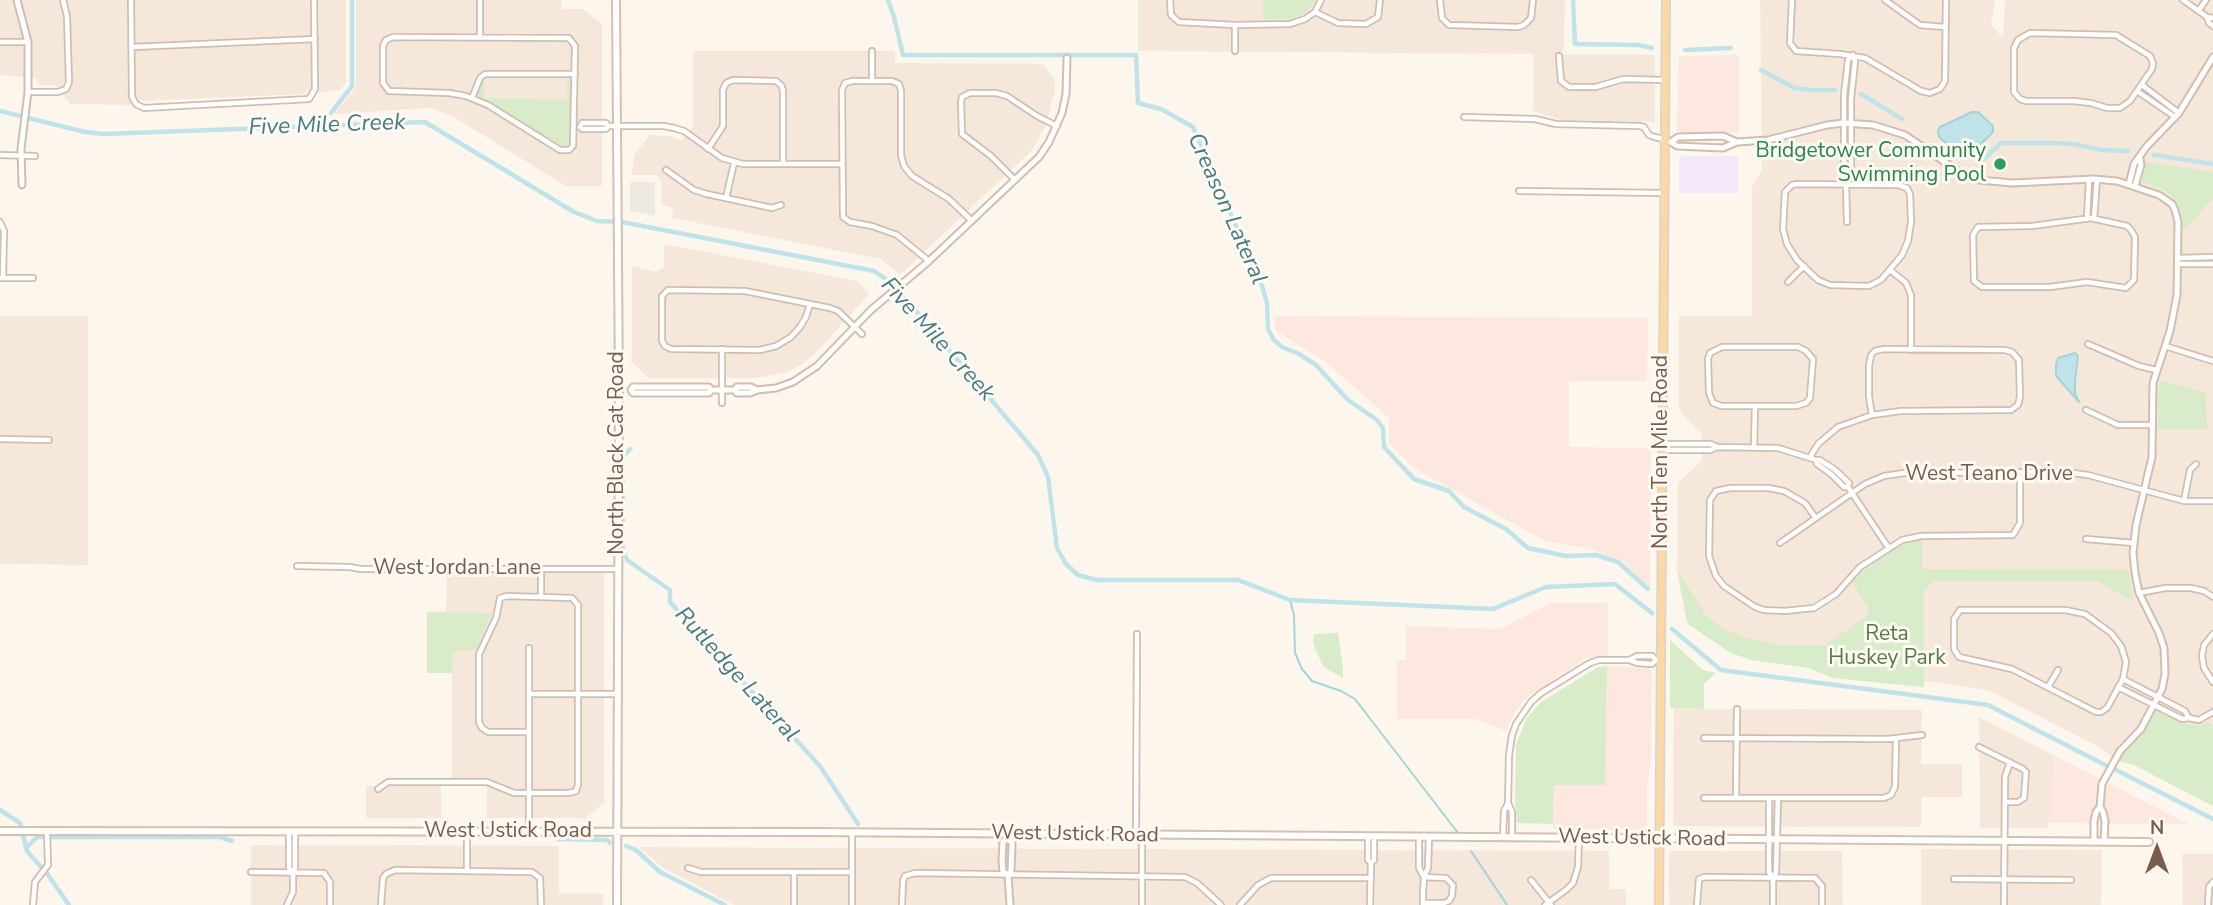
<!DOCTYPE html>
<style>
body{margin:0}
#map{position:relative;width:2213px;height:905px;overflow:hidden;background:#fdf6ec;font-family:"Nunito Sans",sans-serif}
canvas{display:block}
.north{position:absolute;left:2122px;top:814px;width:70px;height:70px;-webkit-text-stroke:5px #fffaf3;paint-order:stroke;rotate:0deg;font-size:19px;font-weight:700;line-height:28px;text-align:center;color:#7a5c4d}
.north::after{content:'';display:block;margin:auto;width:24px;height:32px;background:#7a5c4d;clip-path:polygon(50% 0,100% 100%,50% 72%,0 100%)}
</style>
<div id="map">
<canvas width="2213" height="905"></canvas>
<div class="north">N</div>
</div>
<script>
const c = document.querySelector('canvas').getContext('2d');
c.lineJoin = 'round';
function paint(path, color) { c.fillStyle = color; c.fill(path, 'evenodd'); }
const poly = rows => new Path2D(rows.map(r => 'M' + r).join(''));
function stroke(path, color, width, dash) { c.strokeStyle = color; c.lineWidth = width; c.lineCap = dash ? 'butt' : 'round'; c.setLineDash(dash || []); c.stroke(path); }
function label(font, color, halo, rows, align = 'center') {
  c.font = font + ' "Nunito Sans",sans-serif'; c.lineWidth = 6; c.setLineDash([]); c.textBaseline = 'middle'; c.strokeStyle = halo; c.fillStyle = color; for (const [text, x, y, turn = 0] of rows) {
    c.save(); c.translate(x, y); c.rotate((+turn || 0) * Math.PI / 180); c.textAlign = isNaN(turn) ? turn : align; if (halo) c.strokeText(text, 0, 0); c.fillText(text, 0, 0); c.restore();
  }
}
paint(poly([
 [0,0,346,0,346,83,339,90,322,93,308,89,303,94,144,101,139,99,129,105,70,104,56,85,39,85,36,78,0,75],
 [356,0,562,0,561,9,583,9,602,24,602,186,566,186,452,116,431,108,334,114,354,90,356,84],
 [1138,0,1565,0,1564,49,1559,54,1655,55,1655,122,1561,120,1533,111,1534,54,1138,51],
 [1760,0,1995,0,1991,25,2003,38,2005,0,2213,0,2213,806,2134,765,2118,761,2099,747,1988,690,1925,681,1924,687,1833,678,1809,668,1752,660,1731,653,1688,624,1677,569,1678,483,1702,460,1702,435,1679,410,1679,316,1752,316,1752,187,1762,169],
 [693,51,895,51,895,63,1043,64,1055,79,1055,91,1045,127,1032,150,900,275,881,259,672,218,673,208,662,205,661,180,656,175,632,175,634,155,650,135,671,136,682,141,693,127],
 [664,244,857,281,869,294,814,355,801,365,787,372,758,378,648,378,632,362,632,266,656,272,664,267],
 [0,316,88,316,88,565,0,564],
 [447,570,604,571,604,803,585,818,487,818,487,778,452,778,452,673,427,673,427,612,446,611],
 [1674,709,1922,710,1921,764,1962,764,1962,797,1922,797,1921,827,1675,826,1673,823],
 [1979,717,2055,756,2048,828,1980,828],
 [366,786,441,786,441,818,366,818],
 [251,845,559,846,559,893,603,894,603,905,251,905],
 [639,847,1609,851,1609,889,1626,889,1626,905,734,905,662,867],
 [1921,849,2102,850,2101,905,1921,905],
 [1672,851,1842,851,1843,905,1669,905,1669,854],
 [2182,854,2213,854,2213,905,2183,905]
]), '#f5e8da');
paint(poly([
 [1739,55,1739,133,1677,132,1679,56],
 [1275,316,1648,318,1647,381,1569,381,1569,447,1651,448,1650,588,1622,561,1591,549,1545,541,1414,468,1389,443,1389,418,1326,362,1275,330],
 [1551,603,1608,603,1608,655,1588,658,1537,690,1523,701,1514,714,1506,731,1476,719,1397,719,1397,660,1406,660,1406,626,1500,629],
 [1607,666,1649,668,1652,673,1651,761,1647,786,1647,825,1642,830,1553,829,1554,785,1605,784],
 [2055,756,2189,824,2048,823]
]), '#fde8e0');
paint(poly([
 [630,182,655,182,655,216,630,211]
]), '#efe9e4');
paint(poly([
 [1683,156,1738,156,1738,193,1679,193,1679,159]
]), '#f3e8fa');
paint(poly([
 [1263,0,1315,0,1307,11,1294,18,1286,19,1263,19],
 [567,76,569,77,570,81,570,140,567,146,563,146,476,95,484,77,484,98,567,100],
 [2146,162,2213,172,2213,198,2189,225,2189,228,2183,228,2182,212,2173,197,2163,190,2142,182],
 [2160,380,2206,393,2207,429,2158,429,2158,399],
 [1922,540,1922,569,2128,570,2134,600,2129,599,2098,581,1934,581,1924,591,1924,687,1833,678,1809,668,1752,660,1731,653,1688,624,1686,618,1677,569,1705,614,1721,628,1743,637,1779,645,1824,646,1868,615,1868,607,1851,581,1865,568,1899,546],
 [427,612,492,613,476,650,453,651,452,673,427,673],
 [1338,633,1343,668,1343,678,1324,667,1315,649,1313,639,1315,634],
 [1670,640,1703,670,1716,673,1704,684,1704,709,1670,708],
 [1607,666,1605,785,1554,785,1553,824,1517,823,1515,801,1516,745,1526,719,1541,702,1598,667],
 [2155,710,2189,725,2201,725,2208,722,2213,727,2213,806,2134,765,2118,761,2122,753,2142,732]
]), '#d8ecc9');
const water = poly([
 [1972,112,1978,112,1993,126,1993,132,1969,156,1963,157,1939,137,1938,131,1940,127,1972,112],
 [2075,353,2078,356,2075,382,2075,393,2079,402,2056,376,2056,364,2058,358,2075,353]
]);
paint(water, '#bfe3e8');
stroke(water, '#a5d3da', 2);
stroke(poly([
 [1290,600,1294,615,1295,653,1302,669,1312,681,1341,691,1355,699,1458,833],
 [1471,851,1507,905]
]), '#a5d3da', 2);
stroke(poly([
 [888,0,894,17,903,55,1136,55,1138,103,1161,109,1193,127,1262,286,1267,303,1268,329,1274,340,1282,347,1299,354,1316,365,1348,400,1377,420,1383,428,1384,447,1414,479,1449,491,1464,507,1506,529,1528,548,1566,556,1596,555,1618,562,1648,589],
 [1573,0,1575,44,1638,45,1652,48],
 [1685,50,1731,48],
 [1761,70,1794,88,1810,90,1835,90],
 [1861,94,1902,119],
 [0,111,85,132,104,134,425,122,574,212,597,221,622,222,874,271,893,284,1038,455,1048,477,1057,548,1066,564,1078,575,1097,580,1238,580,1290,600,1493,609,1546,587,1615,584,1652,613],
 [331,113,352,86,352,0],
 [2154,155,2213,164],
 [1979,163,2001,143,2051,143,2074,144,2102,150,2128,151],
 [630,449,623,457,623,550,627,560,670,590,670,602,820,766,858,824],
 [1672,629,1721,670,1988,705,2107,766],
 [2114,769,2213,819],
 [0,810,20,823,21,826],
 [23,835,27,851,42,868],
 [52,837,220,837,232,841],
 [558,839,607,840,610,843],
 [626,846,636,850,660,872,725,905],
 [26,848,37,837,44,837],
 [46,872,69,905]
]), '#bfe3e8', 4.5);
const minor = poly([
 [131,0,132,97,136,104,144,108,309,99,315,89,314,0],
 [480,0,480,37],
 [1170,0,1171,15,1179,22,1235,25,1290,24,1305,19,1315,12,1338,23,1366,24,1378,17,1380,0],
 [1440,0,1442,18,1449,25,1518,27,1524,25,1531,18,1533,0],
 [1792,0,1790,43,1796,51,1840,54,1865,58,1921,91,1930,93,1940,89,1945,81,1946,0],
 [1885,0,1920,25,1945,27],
 [2183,0,2207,17],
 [2199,10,2206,0],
 [1315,12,1321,0],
 [2213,18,2207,17,2209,23,2213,26],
 [2030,33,2116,35,2150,56,2153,63,2152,69,2130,101,2120,108,2107,108,2091,103,2074,101,2026,101,2020,99,2014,92,2014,48,2018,40,2030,33],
 [393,37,569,38,575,46,573,146,569,150,560,150,488,105,466,96,449,93,389,91,383,83,383,46,386,40,393,37],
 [0,42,28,42],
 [132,47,315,39],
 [1235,51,1235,25],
 [1559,56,1561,81,1569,87,1596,87,1623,79,1665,80],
 [872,81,872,51],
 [2142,85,2179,113],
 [2137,91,2175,117],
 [28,92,58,92,66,89,69,82,67,16,63,0],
 [472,98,480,78,485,74,575,74],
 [1464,117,1535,119,1556,124,1639,126,1644,127,1649,135,1654,137,1664,139],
 [580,127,582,123,606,123,608,126,664,126,674,128,684,131,722,158,743,164,842,164],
 [580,127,582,129,606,129,608,126],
 [708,149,723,126,723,90,726,83,733,80,776,81,781,85,783,90,783,164],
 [0,155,35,156],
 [666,170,694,190,707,194,772,208,781,205],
 [1015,180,991,156,962,134,961,102,962,97,970,93,996,93,1007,96,1037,116,1057,126],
 [1797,184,1898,185,1907,188,1910,194,1911,222,1908,241,1902,255,1881,280,1869,286,1830,285,1818,280,1797,260,1787,244,1783,229,1785,192,1792,185,1797,184],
 [1847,184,1851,174,1851,99,1855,61,1853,55],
 [1519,191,1664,193],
 [726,198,734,163],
 [2091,218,2127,226,2131,230,2135,237,2134,280,2126,288,2087,282,2050,287,1982,287,1974,281,1973,235,1978,227,2032,226,2091,218],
 [2087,219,2089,179],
 [2094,219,2097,179],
 [0,222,4,231,3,278],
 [1847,222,1846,184,1844,173,1844,95,1848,60,1853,55],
 [2178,258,2213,257],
 [929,261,897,235,872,226,850,222,843,217,842,90,845,83,852,81,892,81,899,84,901,91,901,155,904,166,912,176,949,199,972,221],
 [2178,264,2213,264],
 [1890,270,1906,283,1911,295,1911,350],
 [1,278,33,278],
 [1788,282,1804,266],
 [810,304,806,317,800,327,791,337,776,346,760,350,671,349,665,346,662,341,662,296,668,290,745,291,830,308,838,311,862,334],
 [2088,344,2139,366,2156,370],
 [2165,346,2213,361],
 [1722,347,1798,347,1806,351,1813,359,1810,398,1806,403,1796,406,1722,406,1713,403,1709,393,1708,359,1710,353,1722,347],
 [722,349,722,403],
 [2086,410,2118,425,2153,425],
 [0,439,49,440],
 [1717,447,1778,448,1813,459],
 [1754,447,1755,406],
 [1663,450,1711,450,1717,447,1711,444,1663,444],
 [1810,457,1818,444,1838,427,1872,415,1901,411,2011,410,2018,405,2020,397,2019,360,2012,352,2005,350,1883,349,1875,351,1871,355,1869,366,1869,397,1872,415],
 [1848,487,1844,487,1831,474,1817,464,1816,460,1820,460,1834,469,1849,483,1848,487,1888,547],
 [2184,501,2190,470,2196,464],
 [1815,517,1805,503,1784,491,1768,488,1730,488,1716,491,1710,500,1709,556,1716,576,1724,586,1755,607,1764,610,1785,611,1814,608,1836,594,1860,567,1902,540,1921,536,2013,535,2020,523,2020,473],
 [2086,539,2134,543],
 [1780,543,1865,484,1884,476,1904,473,2065,472,2088,475,2184,501,2213,501],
 [297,566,350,567,360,569,618,569],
 [2139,593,2165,588,2191,588,2204,591,2213,597],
 [541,596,541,572],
 [1960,610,2065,610,2085,614,2111,633,2121,646,2126,662,2123,679,2107,708,2101,712,2096,712,2012,669,1959,657,1954,649,1954,619,1960,610],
 [2213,634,2204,645,2202,656,2204,668,2213,682],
 [529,648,529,831],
 [1637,656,1652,656,1656,660,1652,664,1637,663,1629,660,1637,656],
 [2048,687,2058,670],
 [2118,687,2182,719,2189,718,2185,711,2123,679],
 [529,694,618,694],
 [2189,718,2199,720,2213,712],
 [1704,738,1888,739,1922,735],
 [1979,747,2023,769,2026,772,2024,798,2018,802,2005,802],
 [378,789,388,782,487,782,514,793,569,793,576,791,578,785,578,605,572,598,507,596,500,598,496,618,479,654,479,722,482,728,488,732,529,732],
 [1704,798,1884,798,1891,795,1895,787,1896,739],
 [1736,798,1737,709],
 [1769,798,1769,872,1773,877,1776,873,1778,798],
 [1508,803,1509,755,1512,735,1516,724,1531,702,1541,693,1590,663,1599,660,1629,660],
 [289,832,289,868,293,872,295,868,295,832],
 [1136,835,1137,634],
 [1142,836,1142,904],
 [1368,836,1368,860,1371,863,1374,860,1374,837],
 [1419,837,1419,868,1424,877,1428,868,1429,837],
 [1503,838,1504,811,1508,803,1512,812,1512,838],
 [688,868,701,872,852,872],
 [467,870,467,832],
 [251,872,324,873,330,882,330,905],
 [794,872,794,905],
 [1773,877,1773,905],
 [1954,879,2071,880],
 [1531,880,1551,905],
 [33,905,35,882,48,865,47,831],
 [287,905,293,892,293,872],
 [381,905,383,878,386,874,395,870,532,872,540,878,541,905],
 [852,905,852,832],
 [902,905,903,881,905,876,915,873,1185,877,1197,883,1221,905],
 [1240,905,1258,885,1271,878,1371,878],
 [1370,905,1371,863],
 [1423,905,1423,892,1424,877,1446,878,1453,885,1452,896,1449,901,1444,903,1423,903],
 [1545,905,1566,890,1573,883,1578,867,1579,838],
 [1697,905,1699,879,1705,877,1815,878,1822,886,1822,905],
 [2004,905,2005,777,2010,762],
 [2208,905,2209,887,2213,882]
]);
const tertiary = poly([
 [17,0,28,42,28,92,21,149,22,185],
 [1737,142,1723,136,1678,137,1671,142,1677,146,1723,148,1737,142,1768,140,1827,125,1844,123,1873,125,1905,135,1964,175,1979,180,2013,183,2093,179,2117,181,2159,195,2172,204,2175,210,2178,222,2177,295,2170,331,2153,383,2152,457,2136,525,2133,553,2135,573,2139,593,2159,633,2164,648,2165,674,2162,689,2141,729,2120,751,2102,784,2100,807,2103,812,2105,821,2104,842],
 [2129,184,2134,164,2147,146,2179,113,2213,57],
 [2135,186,2141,165,2140,159],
 [737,387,751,387,757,390,750,393,737,393,735,390,737,387],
 [711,390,709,393,633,393,631,390,633,387,709,387,711,390,735,390],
 [757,390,776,388,793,382,817,366,871,310,929,261,1039,157,1049,142,1062,113,1066,94,1067,58],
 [1006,834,1007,839,1003,842,1002,860,1003,872,1008,875,1011,871,1012,846,1012,842,1007,839],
 [2094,842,2094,821,2096,812,2100,807],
 [1008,875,1010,905]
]);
const secondary = poly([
 [616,0,619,389,617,905],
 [0,831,811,832,2149,842]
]);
const primary = poly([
 [1659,905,1666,0]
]);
stroke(minor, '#d1beb0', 8);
stroke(tertiary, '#d1beb0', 9);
stroke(secondary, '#d6c0b0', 10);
stroke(primary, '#dad1cd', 10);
stroke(minor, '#fff', 4.5);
stroke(tertiary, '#fff', 5);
stroke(secondary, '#fff', 6);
stroke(primary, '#fbd9a5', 7);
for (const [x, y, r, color] of [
 [2000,164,7,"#2e9e5b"]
]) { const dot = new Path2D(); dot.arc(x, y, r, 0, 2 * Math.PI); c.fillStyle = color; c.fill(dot); stroke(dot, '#fffaf3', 2.5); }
label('21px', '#27864d', '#fffaf3', [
 ["Bridgetower Community",1986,152],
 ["Swimming Pool",1986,176]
], 'right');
label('21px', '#7a5c4d', '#fffaf3', [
 ["North Ten Mile Road",1662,452,-90],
 ["North Black Cat Road",618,453,-90],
 ["West Teano Drive",1989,475],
 ["West Jordan Lane",457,569],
 ["West Ustick Road",508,832],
 ["West Ustick Road",1075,835,1],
 ["West Ustick Road",1642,839,1]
]);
label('21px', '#537a41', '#fffaf3', [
 ["Reta",1887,635],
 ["Huskey Park",1887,659]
]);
label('italic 23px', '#437c86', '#fffaf3', [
 ["Five Mile Creek",327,126,-2],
 ["Creason Lateral",1226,209,66],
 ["Five Mile Creek",937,340,48],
 ["Rutledge Lateral",736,675,48]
]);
</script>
